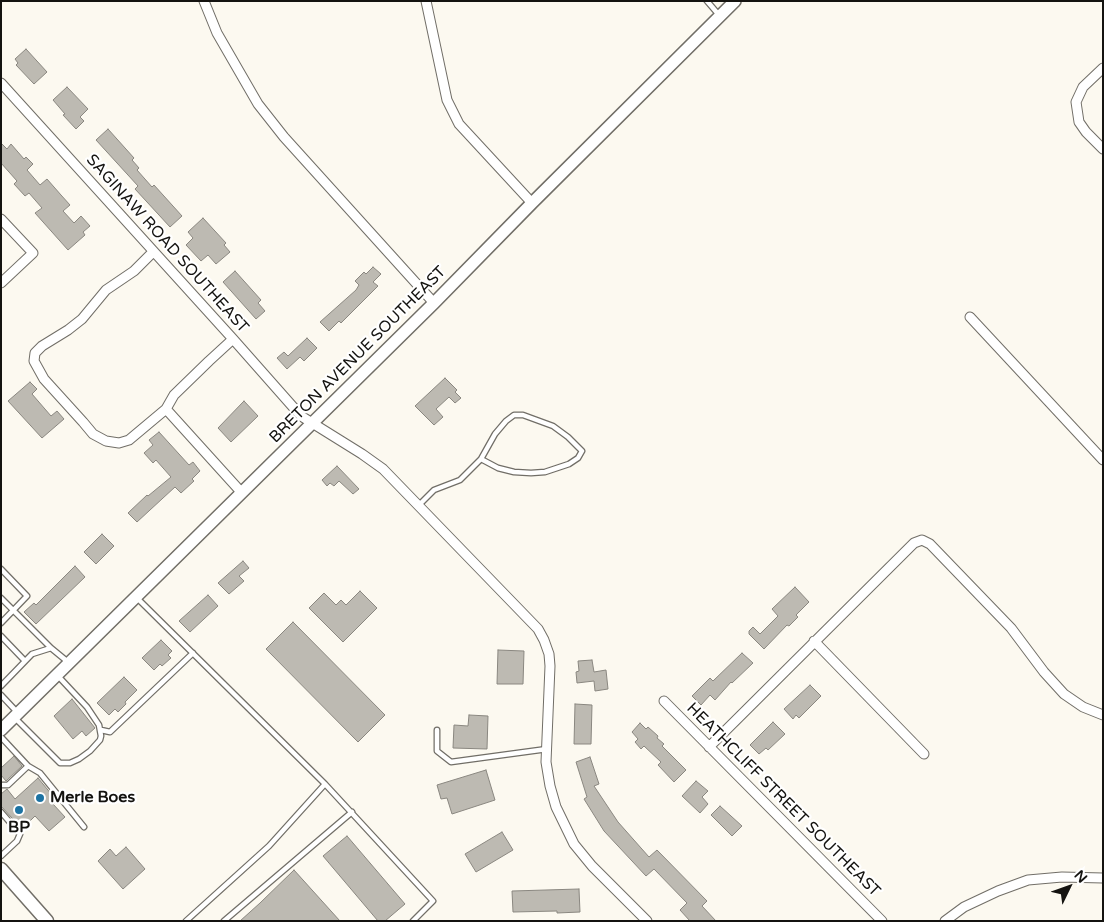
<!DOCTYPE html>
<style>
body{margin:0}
#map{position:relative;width:1104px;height:922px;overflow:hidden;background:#fcf9f0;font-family:"Varela Round",sans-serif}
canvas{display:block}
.frame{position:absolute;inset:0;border:2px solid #141310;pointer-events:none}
.north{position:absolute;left:1044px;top:862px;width:50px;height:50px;-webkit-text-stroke:4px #fff;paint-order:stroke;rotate:48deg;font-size:14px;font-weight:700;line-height:20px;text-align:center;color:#141310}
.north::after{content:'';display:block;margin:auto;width:18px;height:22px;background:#141310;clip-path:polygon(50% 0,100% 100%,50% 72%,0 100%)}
</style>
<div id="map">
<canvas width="1104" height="922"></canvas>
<div class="frame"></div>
<div class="north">N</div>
</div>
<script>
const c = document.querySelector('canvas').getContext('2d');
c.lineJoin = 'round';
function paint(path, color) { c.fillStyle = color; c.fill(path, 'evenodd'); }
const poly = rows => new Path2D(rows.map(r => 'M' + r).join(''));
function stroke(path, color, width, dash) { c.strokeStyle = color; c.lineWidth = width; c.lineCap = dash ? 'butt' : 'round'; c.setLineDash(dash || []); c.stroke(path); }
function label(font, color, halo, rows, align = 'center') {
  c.font = font + ' "Varela Round",sans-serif'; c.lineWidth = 4.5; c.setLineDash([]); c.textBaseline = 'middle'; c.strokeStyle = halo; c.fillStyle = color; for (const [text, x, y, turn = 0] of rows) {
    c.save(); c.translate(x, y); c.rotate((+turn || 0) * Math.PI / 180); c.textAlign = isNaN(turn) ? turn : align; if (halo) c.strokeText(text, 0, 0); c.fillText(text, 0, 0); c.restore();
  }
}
const building = poly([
 [26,49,47,72,34,84,16,65,18,63,15,59,26,49],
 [67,87,88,109,80,117,84,121,76,129,63,115,65,114,53,100,67,87],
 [108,129,134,158,132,160,139,168,137,170,152,187,154,185,182,216,170,227,135,189,138,186,96,140,108,129],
 [1,143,7,149,11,144,24,159,26,157,33,164,27,170,40,185,47,179,61,195,70,205,63,211,74,223,81,216,90,226,83,232,85,235,68,250,35,213,42,208,29,193,25,196,14,184,17,181,1,163,1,143],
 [203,218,226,243,224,245,230,252,216,264,208,255,201,261,186,245,193,238,188,232,203,218],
 [373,267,381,274,373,282,378,286,341,323,339,321,329,331,320,322,356,290,359,285,355,281,364,272,366,274,373,267],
 [235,271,261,300,258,303,265,311,256,319,223,282,235,271],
 [307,338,317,348,304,361,300,357,287,369,277,358,284,352,288,356,307,338],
 [445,378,457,390,455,392,461,398,455,403,449,397,436,409,443,417,434,425,415,406,445,378],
 [30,382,37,389,32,394,51,416,57,411,64,419,42,438,8,401,30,382],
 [244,401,258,416,231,442,218,428,244,401],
 [159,432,189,465,193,462,200,471,192,479,194,481,181,493,175,487,137,522,128,513,147,495,148,496,171,477,156,460,153,463,144,453,153,445,149,440,159,432],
 [337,466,359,489,353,494,339,481,334,486,330,483,327,486,322,480,337,466],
 [102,534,114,546,96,564,84,552,102,534],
 [243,561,249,568,239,576,244,581,229,594,218,583,243,561],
 [75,566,85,577,36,624,24,612,34,603,36,605,75,566],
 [795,587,809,602,796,615,798,617,789,626,787,625,764,649,749,634,749,631,753,627,760,634,778,616,772,609,795,587],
 [360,591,377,608,343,642,309,608,324,593,336,605,341,600,346,605,360,591],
 [208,595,218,606,190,632,179,621,208,595],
 [293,622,385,715,358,742,266,649,293,622],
 [161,640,172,651,168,655,171,658,162,666,160,664,154,670,142,658,161,640],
 [498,650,524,651,523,684,497,684,498,650],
 [742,653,753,663,732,683,731,682,715,700,710,695,701,705,692,696,710,678,713,681,742,653],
 [592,660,594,672,606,670,608,689,595,691,594,681,577,683,576,672,579,671,578,661,592,660],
 [124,677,137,690,125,702,126,704,118,712,115,709,109,715,97,703,124,677],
 [810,685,821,696,799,718,796,715,793,719,784,709,810,685],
 [72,699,95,728,86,736,82,731,73,739,54,716,72,699],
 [575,704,592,705,591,744,574,744,575,704],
 [469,715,488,716,487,749,453,748,454,725,468,726,469,715],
 [773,722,785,734,768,750,766,748,759,754,750,745,773,722],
 [640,723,646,729,648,727,658,736,657,738,664,744,662,746,686,770,674,782,658,765,661,762,644,746,641,749,635,742,638,739,632,732,640,723],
 [14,756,22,766,6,781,1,775,1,768,14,756],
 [590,757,599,784,594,786,618,822,649,857,657,850,707,901,702,906,716,921,690,921,680,910,687,903,654,869,646,876,604,831,584,799,587,797,576,762,590,757],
 [486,770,495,800,452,814,447,798,441,799,437,785,486,770],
 [38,778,57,801,53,804,65,817,49,831,35,816,22,829,1,806,1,794,7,789,15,799,38,778],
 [696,781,708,791,702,797,708,804,700,813,682,796,696,781],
 [720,806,742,826,732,836,711,815,720,806],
 [502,832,513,850,476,872,465,854,502,832],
 [347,836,405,904,385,921,378,921,323,856,347,836],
 [126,847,145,869,123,889,98,861,110,849,116,856,126,847],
 [294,870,340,921,240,921,260,903,294,870],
 [579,889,580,912,557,913,557,911,513,912,512,891,579,889]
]);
paint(building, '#bdbab2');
stroke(building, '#8a8780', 1);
const service = poly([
 [707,1,719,15],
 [418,506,434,490,460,480,481,459,495,434,506,421,514,415,523,415,553,426,568,437,582,451,578,458,569,464,545,472,531,473,514,472,498,468,481,459],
 [1,569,27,596,1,623],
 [1,598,51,648],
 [137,598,325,784,269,846,186,921],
 [1,636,25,661],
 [1,686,32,654,51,648,68,662],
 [1,695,17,712],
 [15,718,60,763,70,763,79,759,90,751,100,740,101,736,99,725,87,707,58,676],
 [101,730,110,732,193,653],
 [437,730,437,751,451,762,547,749],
 [1,737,28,766,40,773,84,827],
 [325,784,433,901,413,921],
 [1,785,8,785,28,766],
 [1,812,20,834,17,841,1,856],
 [224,921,352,812]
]);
const minor = poly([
 [204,1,217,33,258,104,284,137,434,303],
 [426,1,447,100,459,124,532,203],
 [1103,68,1083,87,1076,102,1079,122,1086,132,1103,149],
 [1,83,233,339,301,416,362,454,383,469,538,629,544,640,549,654,550,666,546,762,550,786,556,807,574,844,592,866,647,921],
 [1,219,33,253,1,283],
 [153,252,134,271,106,290,82,319,68,330,42,346,35,353,34,361,44,379,83,422,93,434,106,441,119,443,129,440,166,409,174,395,209,361,233,339],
 [970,317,1103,460],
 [166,409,242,493],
 [814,641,924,754],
 [664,701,882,921],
 [709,747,914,543,922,540,930,544,1011,628,1044,672,1064,694,1083,707,1103,715],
 [945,921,964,907,998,891,1028,880,1062,877,1103,878]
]);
const secondary = poly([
 [1,730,434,303,532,203,735,1]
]);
const primary = poly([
 [1,869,47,921]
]);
stroke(service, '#716e67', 7);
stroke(minor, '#716e67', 11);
stroke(secondary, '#716e67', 14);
stroke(primary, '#716e67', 15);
stroke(service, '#fff', 4.5);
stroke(minor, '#fff', 9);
stroke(secondary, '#fff', 11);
stroke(primary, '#fff', 12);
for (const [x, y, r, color] of [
 [40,798,5,"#1d73a3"],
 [19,810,5,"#1d73a3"]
]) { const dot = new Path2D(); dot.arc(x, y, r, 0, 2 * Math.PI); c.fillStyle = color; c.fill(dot); stroke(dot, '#fff', 2); }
label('16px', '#141310', '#fff', [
 ["SAGINAW ROAD SOUTHEAST",167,244,48],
 ["BRETON AVENUE SOUTHEAST",358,355,-45],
 ["HEATHCLIFF STREET SOUTHEAST",783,800,45]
]);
label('bold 16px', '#141310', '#fff', [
 ["Merle Boes",50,798],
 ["BP",19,828,"center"]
], 'left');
</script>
